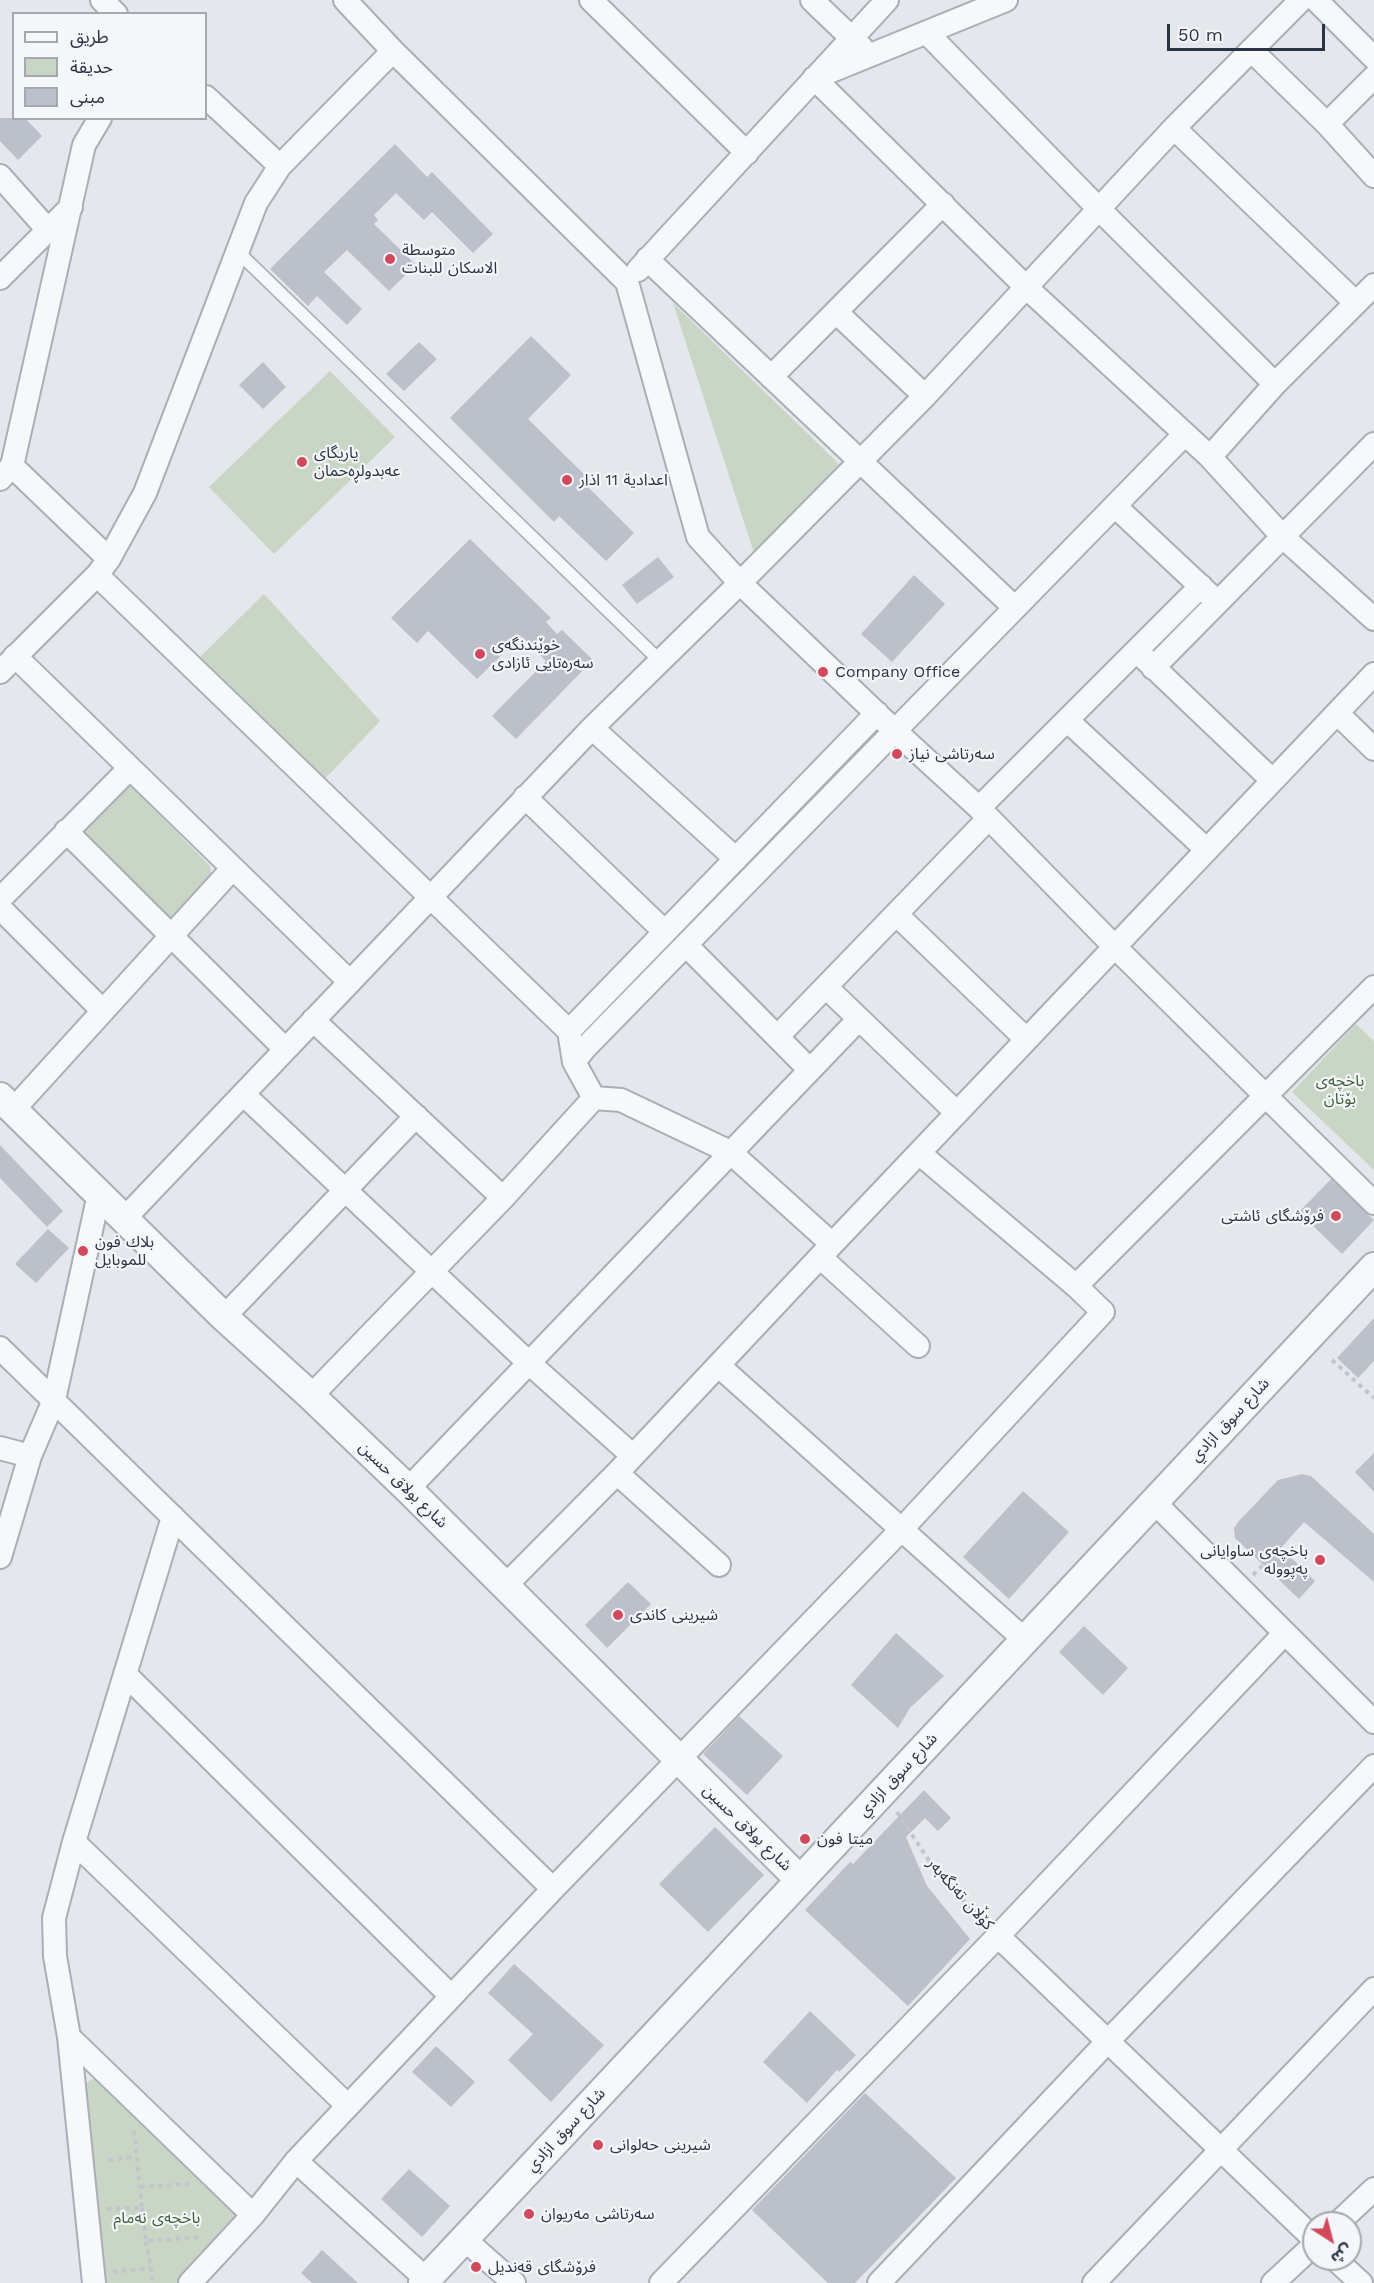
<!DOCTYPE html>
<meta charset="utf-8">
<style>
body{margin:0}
#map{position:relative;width:1374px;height:2283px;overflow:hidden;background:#e4e7ec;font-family:"Work Sans","Noto Sans Arabic",sans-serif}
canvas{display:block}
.legend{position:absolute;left:12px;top:12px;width:195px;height:108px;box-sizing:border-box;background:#f4f6f9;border:2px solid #a4a8b1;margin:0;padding:8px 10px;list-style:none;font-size:18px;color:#2b3445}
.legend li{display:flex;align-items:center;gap:12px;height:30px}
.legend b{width:30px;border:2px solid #a4a8b1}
.north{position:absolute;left:1302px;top:2211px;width:60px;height:60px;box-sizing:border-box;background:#f4f6f9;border:2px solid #a4a8b1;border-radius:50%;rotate:144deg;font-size:16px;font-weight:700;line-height:24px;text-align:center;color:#2b3445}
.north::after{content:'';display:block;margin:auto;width:21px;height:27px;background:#d1495b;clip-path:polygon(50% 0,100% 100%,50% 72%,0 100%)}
.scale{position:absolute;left:1167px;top:24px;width:158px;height:27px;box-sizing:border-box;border:3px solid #2b3445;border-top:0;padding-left:8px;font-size:18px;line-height:21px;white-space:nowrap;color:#2b3445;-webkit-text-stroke:4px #f4f6f9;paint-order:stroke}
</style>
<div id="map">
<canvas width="1374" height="2283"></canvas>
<ul class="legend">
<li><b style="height:8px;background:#f7f8fa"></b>طريق</li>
<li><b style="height:16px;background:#c9d6c5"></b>حديقة</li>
<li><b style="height:16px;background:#bbc0ca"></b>مبنى</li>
</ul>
<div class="north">ش</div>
<div class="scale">50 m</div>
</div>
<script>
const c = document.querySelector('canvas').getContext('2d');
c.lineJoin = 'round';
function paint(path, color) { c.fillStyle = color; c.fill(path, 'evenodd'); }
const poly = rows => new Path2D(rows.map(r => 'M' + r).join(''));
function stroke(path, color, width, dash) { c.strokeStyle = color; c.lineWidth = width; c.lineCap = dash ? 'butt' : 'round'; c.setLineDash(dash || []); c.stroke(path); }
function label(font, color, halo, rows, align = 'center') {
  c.font = font + ' "Work Sans","Noto Sans Arabic",sans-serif'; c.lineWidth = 4.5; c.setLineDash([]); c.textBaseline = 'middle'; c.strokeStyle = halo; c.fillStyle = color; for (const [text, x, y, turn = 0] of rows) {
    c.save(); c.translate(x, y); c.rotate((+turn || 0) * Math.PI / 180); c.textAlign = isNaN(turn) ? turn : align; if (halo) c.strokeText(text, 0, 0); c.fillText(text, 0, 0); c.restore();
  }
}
paint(poly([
 [673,303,839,464,754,553],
 [330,371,395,437,274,554,209,487],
 [264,594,380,721,322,782,200,657],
 [130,785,210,866,212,882,174,922,84,832],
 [1356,1024,1374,1041,1374,1170,1292,1092],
 [94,2078,183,2158,239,2215,180,2283,102,2283,85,2084]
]), '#c9d6c5');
paint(poly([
 [0,118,25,118,42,136,18,160,0,141],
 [395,144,427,177,432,172,493,234,473,253,432,212,424,220,396,193,374,215,378,220,374,224,416,265,389,291,347,250,324,272,362,309,347,325,317,296,308,306,270,269],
 [531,336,571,375,528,419,593,483,588,487,634,533,606,561,559,516,554,522,450,418],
 [419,342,437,359,404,391,386,374],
 [263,362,286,387,263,409,239,385],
 [470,539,551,618,546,622,557,634,562,630,593,660,516,739,492,716,546,661,521,636,477,679,428,631,417,643,391,618],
 [658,557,674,577,637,604,622,585],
 [914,575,945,604,892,662,861,634],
 [0,1145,63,1211,47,1227,0,1178],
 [1331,1179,1374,1220,1342,1254,1299,1212],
 [48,1229,69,1248,36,1283,15,1264],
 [1374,1318,1374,1361,1358,1378,1337,1358],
 [1374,1453,1374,1492,1355,1472],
 [1302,1474,1311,1476,1374,1534,1374,1582,1304,1522,1281,1548,1315,1581,1299,1599,1235,1538,1234,1528,1239,1521,1278,1480],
 [1023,1491,1069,1532,1009,1599,963,1557],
 [628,1582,651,1604,607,1648,585,1625],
 [1084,1626,1128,1668,1103,1695,1059,1652],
 [896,1633,944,1676,910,1708,898,1728,851,1685],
 [739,1716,783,1756,747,1795,703,1754],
 [924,1790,951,1818,938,1831,925,1818,906,1837,927,1886,970,1939,908,2006,805,1910,850,1862,853,1864],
 [715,1827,764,1875,708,1932,659,1884],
 [514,1964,604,2045,551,2102,508,2060,533,2034,488,1993],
 [810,2011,856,2055,839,2072,837,2070,807,2103,763,2062],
 [436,2046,475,2082,451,2107,412,2072],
 [865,2093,956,2178,855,2283,828,2283,752,2210],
 [409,2169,450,2206,422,2237,381,2199],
 [322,2250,358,2283,312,2283,301,2273]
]), '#bbc0ca');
const service = poly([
 [238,252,659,660]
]);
const minor = poly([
 [102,0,116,14],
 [345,0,393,51,627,282,698,537,740,583,895,731,979,808,1114,946,1374,1203],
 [591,0,747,153],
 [812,0,862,48],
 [1006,0,814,78,1027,288,1210,457,1283,537,1374,619],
 [1316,0,1374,58],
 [927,33,1099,209,1275,384],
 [1251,50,1327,124,1374,176],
 [206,97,280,166],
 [1327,124,1374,77],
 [1174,128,1356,303],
 [0,176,48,230],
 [647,259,1015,608],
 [638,270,887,0],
 [0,278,71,207],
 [836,312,925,396],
 [771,377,943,204],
 [1210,457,1275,384,1374,285],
 [12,466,109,559],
 [0,479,12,466,84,145,100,118],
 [1115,506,1212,597],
 [97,575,569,1031,574,1062,594,1098],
 [15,656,350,982],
 [1143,657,1272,780],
 [1153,668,1374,444],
 [0,672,97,575,109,559,145,493,256,203,280,166,393,51],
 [1337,713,1374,749],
 [1068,721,1207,850],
 [592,728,736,859],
 [525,797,665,932],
 [979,808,1201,586],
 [66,831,285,1049],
 [0,899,130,768],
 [0,908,103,1011],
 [896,914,1026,1039],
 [686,945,809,1069],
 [826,987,957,1113],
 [313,1020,503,1198],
 [569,1031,877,713],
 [777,1037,988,819],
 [574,1062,585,1048,1185,434],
 [243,1094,529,1363,633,1456],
 [594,1098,621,1100,730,1152,832,1244],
 [13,1110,233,868],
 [124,1219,592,728,740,583,925,396,1174,128,1301,0],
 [820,1257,918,1346],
 [1076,1286,1374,987],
 [224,1317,416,1116],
 [0,1348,553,1889],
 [719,1366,1025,1640],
 [311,1396,503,1198,594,1098],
 [0,1448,30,1456],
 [617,1473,719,1565],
 [408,1489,859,1019],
 [1154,1502,1374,1722],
 [0,1557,30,1456,54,1400,99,1194],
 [505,1586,617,1473,820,1257,1374,674],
 [125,1674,451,1996],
 [74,1842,348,2106],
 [998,1936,1314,2239],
 [69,2037,253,2215],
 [296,2161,426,2279],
 [1338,2223,1374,2189],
 [464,2239,514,2283],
 [1335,2259,1361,2283],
 [94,2283,69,2037,55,1956,54,1918,74,1842,173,1517],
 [190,2283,253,2215,296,2161,553,1889,901,1530,1103,1312,1076,1286,919,1153],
 [661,2283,998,1936,1285,1633],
 [879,2283,1108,2041,1374,1766],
 [1094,2283,1374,1989],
 [1273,2283,1314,2245]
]);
const tertiary = poly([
 [0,1097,224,1317,311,1396,408,1489,800,1880],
 [423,2283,1374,1267]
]);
stroke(service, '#a9aeb7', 15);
stroke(minor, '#a9aeb7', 26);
stroke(tertiary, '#a9aeb7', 32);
stroke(poly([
 [1332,1360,1374,1398],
 [1253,1575,1263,1565],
 [897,1812,938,1874,985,1923],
 [109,2160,137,2157],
 [140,2187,190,2184],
 [142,2208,146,2241,203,2237],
 [107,2209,142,2208,134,2130],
 [146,2241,153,2283],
 [113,2272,151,2268]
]), '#c2c5cb', 4, [4.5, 4.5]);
stroke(service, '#f7f8fa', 12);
stroke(minor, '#f7f8fa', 22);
stroke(tertiary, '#f7f8fa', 28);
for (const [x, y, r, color] of [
 [390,259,6,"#d1495b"],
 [302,462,6,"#d1495b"],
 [567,480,6,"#d1495b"],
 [480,654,6,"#d1495b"],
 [823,672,6,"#d1495b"],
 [897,754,6,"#d1495b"],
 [1336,1216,6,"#d1495b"],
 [83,1251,6,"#d1495b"],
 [1320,1560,6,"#d1495b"],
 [618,1615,6,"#d1495b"],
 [805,1839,6,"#d1495b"],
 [598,2145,6,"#d1495b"],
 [529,2214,6,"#d1495b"],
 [476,2267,6,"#d1495b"]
]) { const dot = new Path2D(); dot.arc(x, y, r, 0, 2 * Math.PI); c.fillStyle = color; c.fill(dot); stroke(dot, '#f4f6f9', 2); }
label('16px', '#2b3445', '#f4f6f9', [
 ["متوسطة",402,250],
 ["الاسكان للبنات",402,268],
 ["یاریگای",314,453],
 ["عەبدولڕەحمان",314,471],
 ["اعدادية 11 اذار",579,480],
 ["خوێندنگەی",492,645],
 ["سەرەتایی ئازادی",492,663],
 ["Company Office",835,672],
 ["سەرتاشی نیاز",909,754],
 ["فرۆشگای ئاشتی",1324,1216,"right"],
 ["بلاك فون",95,1242],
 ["للموبايل",95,1260],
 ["باخچەی ساوایانی",1308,1551,"right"],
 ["پەپوولە",1308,1569,"right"],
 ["شیرینی کاندی",630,1615],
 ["ميتا فون",817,1839],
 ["شیرینی حەلوانی",610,2145],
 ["سەرتاشی مەریوان",541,2214],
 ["فرۆشگای قەندیل",488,2267]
], 'left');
label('16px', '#3f6138', '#f4f6f9', [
 ["باخچەی",1340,1081],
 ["بۆتان",1340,1099],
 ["باخچەی نەمام",157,2218]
]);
label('16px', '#2b3445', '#f4f6f9', [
 ["شارع سوق ازادي",1230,1420,-47],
 ["شارع بولاق حسين",403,1485,44],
 ["شارع سوق ازادي",898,1775,-47],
 ["شارع بولاق حسين",747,1828,44],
 ["کۆڵان تەنگەبەر",960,1894,48],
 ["شارع سوق ازادي",566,2130,-47]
]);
</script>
